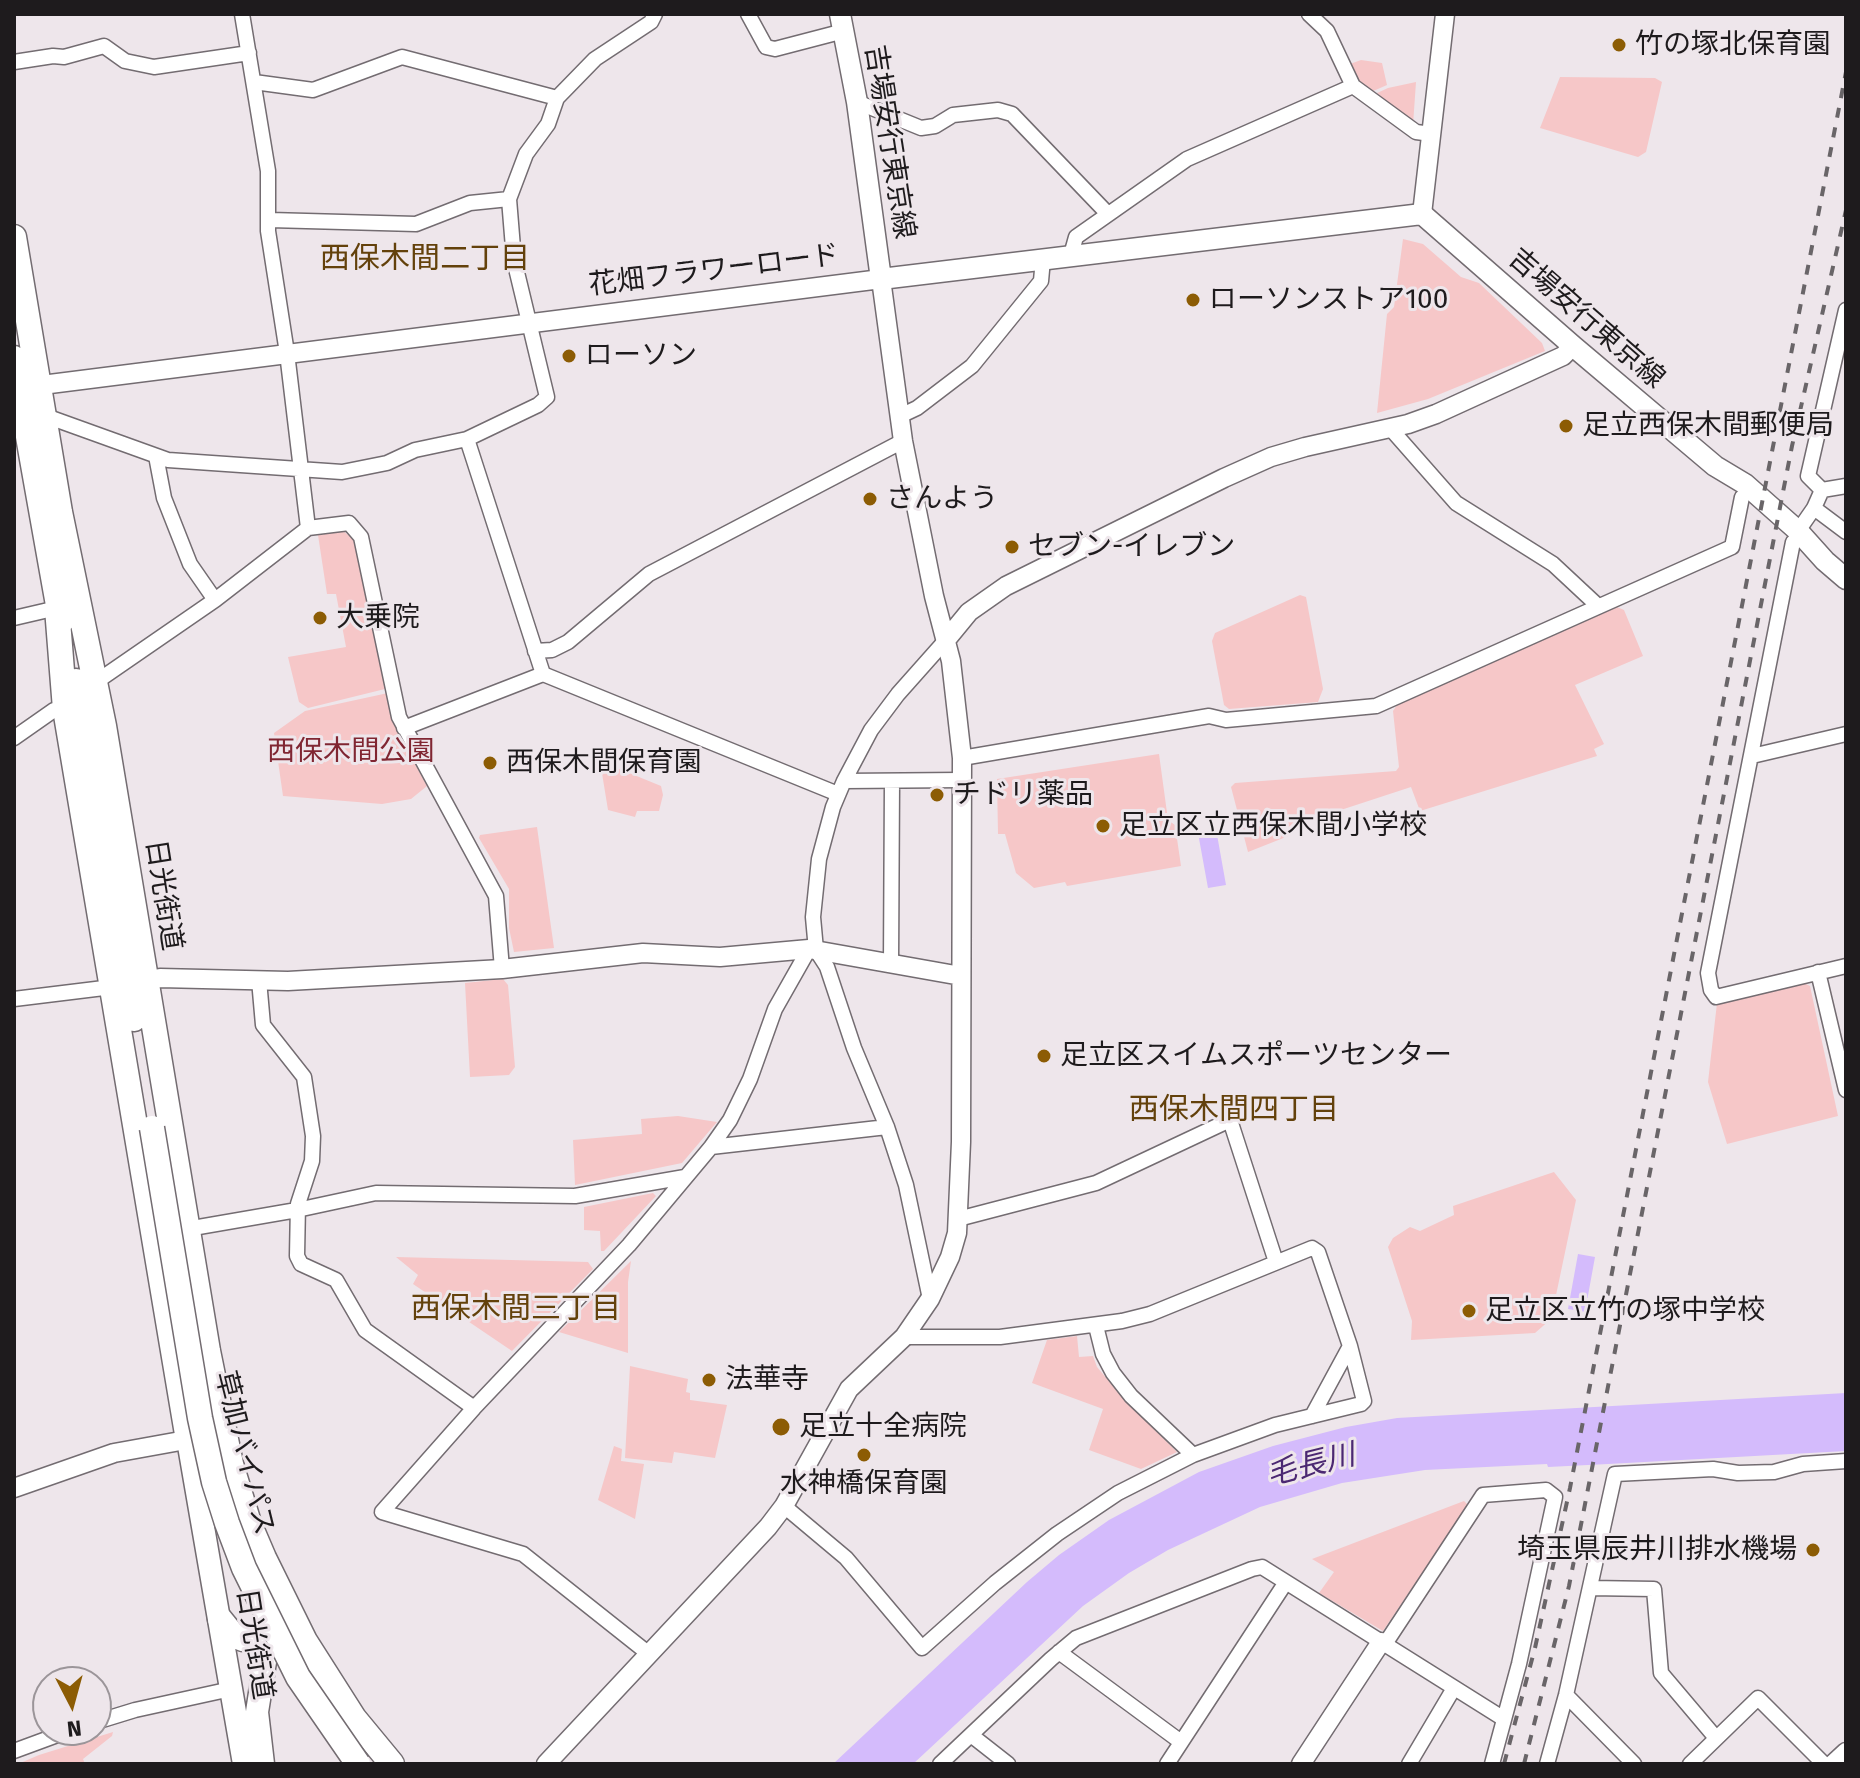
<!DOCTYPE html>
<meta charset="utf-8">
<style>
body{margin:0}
#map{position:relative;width:1860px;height:1778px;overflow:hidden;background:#eee6eb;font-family:"Fira Sans",sans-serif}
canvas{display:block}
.frame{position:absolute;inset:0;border:16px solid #1e1b1d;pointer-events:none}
.north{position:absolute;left:32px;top:1666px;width:80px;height:80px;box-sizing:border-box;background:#eee6eb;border:2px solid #9b9599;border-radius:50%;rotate:174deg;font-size:22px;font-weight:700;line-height:32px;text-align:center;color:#1e1b1d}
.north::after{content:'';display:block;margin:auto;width:28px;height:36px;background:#8c5c04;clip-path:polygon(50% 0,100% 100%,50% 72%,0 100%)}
</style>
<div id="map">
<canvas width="1860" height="1778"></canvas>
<div class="frame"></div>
<div class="north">N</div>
</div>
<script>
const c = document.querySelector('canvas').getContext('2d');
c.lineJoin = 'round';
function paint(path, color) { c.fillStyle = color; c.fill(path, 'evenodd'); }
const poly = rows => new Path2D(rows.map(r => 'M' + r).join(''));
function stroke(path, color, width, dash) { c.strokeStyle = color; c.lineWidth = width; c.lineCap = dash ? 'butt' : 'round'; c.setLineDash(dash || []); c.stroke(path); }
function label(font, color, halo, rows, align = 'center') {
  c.font = font + ' "Fira Sans","Noto Sans JP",sans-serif'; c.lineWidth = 6; c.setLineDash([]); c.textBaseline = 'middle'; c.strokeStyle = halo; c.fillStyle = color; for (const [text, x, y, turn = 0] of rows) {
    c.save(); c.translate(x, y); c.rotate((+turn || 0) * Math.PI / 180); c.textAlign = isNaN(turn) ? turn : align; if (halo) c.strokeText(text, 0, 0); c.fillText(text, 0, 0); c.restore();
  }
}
paint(poly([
 [1361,60,1382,63,1387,85,1371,92,1357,81,1350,64],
 [1560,77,1655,78,1662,82,1646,152,1638,157,1540,128],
 [1416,82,1413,125,1375,94,1388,88],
 [1403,239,1423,244,1461,277,1479,283,1542,343,1545,351,1428,399,1377,413,1387,314,1394,307],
 [343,531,356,541,389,688,308,708,299,702,288,657,346,647,336,594,327,594,318,535],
 [1300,595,1306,597,1323,689,1318,702,1229,709,1224,705,1212,641,1215,633],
 [1617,607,1624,610,1643,656,1575,685,1604,744,1594,749,1597,756,1420,811,1411,787,1295,825,1291,835,1248,852,1231,787,1235,783,1396,771,1399,767,1393,711,1397,705],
 [388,693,397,731,427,786,411,799,382,804,283,796,274,733,305,711],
 [1159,754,1168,820,1175,825,1181,866,1067,886,1065,882,1034,888,1016,873,1005,834,998,834,997,779],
 [600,761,661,786,663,795,659,811,637,811,635,817,608,810],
 [537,827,554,948,514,952,509,928,509,889,479,838,480,835],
 [503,979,508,985,515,1067,509,1075,470,1077,465,983],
 [1802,982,1810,986,1838,1116,1727,1144,1708,1082,1717,1003],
 [678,1116,717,1122,682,1163,575,1185,573,1140,642,1134,641,1119],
 [1554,1172,1576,1200,1551,1319,1535,1333,1411,1340,1412,1321,1388,1247,1393,1238,1410,1227,1420,1231,1454,1215,1453,1206],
 [653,1193,656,1196,604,1251,601,1251,600,1231,584,1230,584,1207],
 [396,1257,588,1262,593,1269,512,1351,413,1284,418,1275],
 [631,1261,628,1282,628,1353,559,1332],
 [1077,1336,1079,1357,1093,1356,1097,1367,1123,1398,1177,1452,1141,1469,1089,1450,1103,1409,1032,1383,1047,1340],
 [630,1366,688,1379,686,1392,690,1393,690,1400,727,1405,715,1458,674,1452,672,1463,625,1458],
 [614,1446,622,1449,621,1461,644,1464,635,1519,598,1500],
 [1464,1501,1468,1505,1383,1631,1319,1593,1334,1572,1312,1559],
 [113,1732,112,1736,83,1759,85,1764,18,1764,39,1755]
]), '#f6c7c8');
paint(poly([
 [1216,829,1226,885,1208,888,1198,833],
 [1578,1254,1595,1257,1585,1312,1568,1309],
 [1846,1393,1846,1451,1608,1464,1548,1467,1547,1464,1425,1470,1342,1483,1260,1507,1168,1550,1129,1573,1083,1606,913,1764,833,1764,1027,1582,1059,1555,1109,1520,1199,1472,1273,1446,1346,1427,1397,1418]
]), '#d4bbfc');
const minor = poly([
 [242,14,268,171,268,231,287,353,308,528],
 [748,14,766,47,775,49,844,31],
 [1309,14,1327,31,1353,86,1416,132,1432,134],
 [14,62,53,56,64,57,104,46,125,61,154,67,249,53],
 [254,82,313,90,402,57,557,98],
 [857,102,921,128,935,126,953,115,998,110,1012,114,1107,213],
 [270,220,416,224,470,203,509,199],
 [1071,255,1076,237,1187,159,1353,86],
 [1846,310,1808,476,1822,490,1846,486],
 [43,415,168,460,342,472,387,463,415,450,467,439,538,405,547,397,514,260,509,199,526,154,548,124,557,98,595,59,651,22,655,14],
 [900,416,917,408,972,366,1041,281,1043,259],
 [1390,428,1456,503,1553,564,1597,605],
 [156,456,164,498,190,564,215,600,308,528,349,523,361,537,399,717,496,896,502,969],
 [1814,508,1846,532],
 [1798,531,1814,508,1822,490],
 [1793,542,1708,973,1711,990,1716,997,1846,966],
 [14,618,57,608],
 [535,651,552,650,568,642,649,574,903,441],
 [543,674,838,794],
 [96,682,215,600],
 [404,728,543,674,467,439],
 [14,738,54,710,65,709],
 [1752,756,1846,734],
 [962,758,1209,716,1226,720,1376,706,1732,547,1742,497],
 [844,781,962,780],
 [891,964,892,781],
 [1818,972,1846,1090],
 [259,980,263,1025,304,1077,313,1136,312,1161,298,1204,297,1256,301,1264,336,1280,365,1330,474,1408],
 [14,999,112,987],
 [711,1147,887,1127],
 [958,1219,1096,1183,1230,1120,1276,1262],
 [187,1229,297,1210,376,1193,575,1196,685,1177],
 [930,1299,906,1185,887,1127,854,1048,827,967,816,950,813,917,819,859,833,807,844,781,871,730,898,694,946,640],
 [1096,1326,1103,1354,1113,1373,1131,1396,1193,1455],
 [1312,1416,1350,1346],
 [784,1506,846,1558,922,1648,995,1583,1057,1534,1118,1493,1193,1455,1275,1425,1361,1404,1364,1401,1350,1346,1318,1252,1312,1248,1150,1314,1122,1321,1000,1337,904,1337],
 [1590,1588,1654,1589,1661,1673,1716,1738],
 [1385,1644,1483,1495,1546,1490,1555,1497,1519,1664,1492,1764],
 [1059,1652,1181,1742],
 [649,1654,523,1554,382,1512,474,1408,629,1245,711,1147,730,1120,750,1079,775,1009,809,949],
 [1566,1695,1634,1764],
 [96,1722,135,1710,231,1689],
 [971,1735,1008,1764],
 [14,1751,71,1730],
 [940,1764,1051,1659,1076,1638,1252,1569,1262,1567,1504,1719],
 [1167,1764,1286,1582],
 [1409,1764,1454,1688],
 [1547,1764,1566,1695,1615,1474,1713,1469,1738,1473,1774,1472,1803,1464,1846,1461],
 [1690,1764,1758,1698,1824,1764]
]);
const tertiary = poly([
 [1422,214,1445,14],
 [26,387,881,279,903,441,934,596,951,661,962,758,961,1142,957,1233,950,1257,930,1299,904,1337,849,1389,784,1506,768,1527,546,1764],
 [946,640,969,612,1006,586,1224,478,1271,457,1305,447,1408,424,1436,414,1563,356,1573,346],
 [146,981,160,978,288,981,502,969,643,953,720,957,809,949,961,976],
 [14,1488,114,1453,197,1438],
 [1301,1764,1381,1642],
 [1833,1764,1846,1752]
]);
const secondary = poly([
 [840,14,857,102,881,279,1422,214,1573,346,1715,466,1745,484,1798,531,1825,561,1846,579]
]);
const primary = poly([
 [188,1440,244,1764],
 [263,1764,257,1712,270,1630]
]);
const trunk = poly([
 [14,237,60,512,104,726,208,1351,231,1464,249,1523,264,1558,305,1641,354,1718,392,1764],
 [14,358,61,622],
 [57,608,65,709,188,1440],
 [76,681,99,799,134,1019],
 [220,1619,233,1635,243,1639,253,1638,270,1630,271,1608]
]);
stroke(minor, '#736c71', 17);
stroke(tertiary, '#736c71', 21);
stroke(secondary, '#736c71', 23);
stroke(primary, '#736c71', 25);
stroke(trunk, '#736c71', 27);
stroke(minor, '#fff', 14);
stroke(tertiary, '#fff', 18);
stroke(secondary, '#fff', 20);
stroke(primary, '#fff', 22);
stroke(trunk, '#fff', 24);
stroke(poly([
 [1504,1764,1535,1648,1570,1488,1846,72],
 [1524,1764,1569,1586,1792,446,1846,210]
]), '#696568', 4, [10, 10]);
const trunkBridge = poly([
 [152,1128,200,1418,214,1482,227,1523,244,1568,298,1677,358,1764]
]);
stroke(trunkBridge, '#736c71', 27, []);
stroke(trunkBridge, '#fff', 24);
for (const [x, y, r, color] of [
 [1619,45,8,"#8c5c04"],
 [1193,300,8,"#8c5c04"],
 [569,356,8,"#8c5c04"],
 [1566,426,8,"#8c5c04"],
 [870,499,8,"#8c5c04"],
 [1012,547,8,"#8c5c04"],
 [320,618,8,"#8c5c04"],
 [490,763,8,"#8c5c04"],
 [937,795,8,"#8c5c04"],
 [1103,826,8,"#8c5c04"],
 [1044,1056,8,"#8c5c04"],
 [1469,1311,8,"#8c5c04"],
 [709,1380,8,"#8c5c04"],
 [781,1427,10,"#8c5c04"],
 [864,1455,8,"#8c5c04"],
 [1813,1550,8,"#8c5c04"]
]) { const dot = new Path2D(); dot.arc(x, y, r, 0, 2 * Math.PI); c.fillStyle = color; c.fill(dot); stroke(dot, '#eee6eb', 3); }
label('28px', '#1e1b1d', '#eee6eb', [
 ["竹の塚北保育園",1635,45],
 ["ローソンストア100",1209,300],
 ["ローソン",585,356],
 ["足立西保木間郵便局",1582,426],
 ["さんよう",886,499],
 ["セブン-イレブン",1028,547],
 ["大乗院",336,618],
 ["西保木間保育園",506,763],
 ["チドリ薬品",953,795],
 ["足立区立西保木間小学校",1119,826],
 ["足立区スイムスポーツセンター",1060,1056],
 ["足立区立竹の塚中学校",1485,1311],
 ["法華寺",725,1380],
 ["足立十全病院",799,1427],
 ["水神橋保育園",864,1484,"center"],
 ["埼玉県辰井川排水機場",1797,1550,"right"]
], 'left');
label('28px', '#1e1b1d', '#eee6eb', [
 ["吉場安行東京線",889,142,81],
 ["花畑フラワーロード",714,271,-7],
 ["吉場安行東京線",1586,319,41],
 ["日光街道",163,895,81],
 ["草加バイパス",244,1453,76],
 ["日光街道",254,1644,81]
]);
label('28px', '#802632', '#eee6eb', [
 ["西保木間公園",351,752]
]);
label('30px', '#63410b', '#eee6eb', [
 ["西保木間二丁目",425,260],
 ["西保木間四丁目",1234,1111],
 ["西保木間三丁目",516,1310]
]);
label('italic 30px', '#4b2872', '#eee6eb', [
 ["毛長川",1311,1466,-14]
]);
</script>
